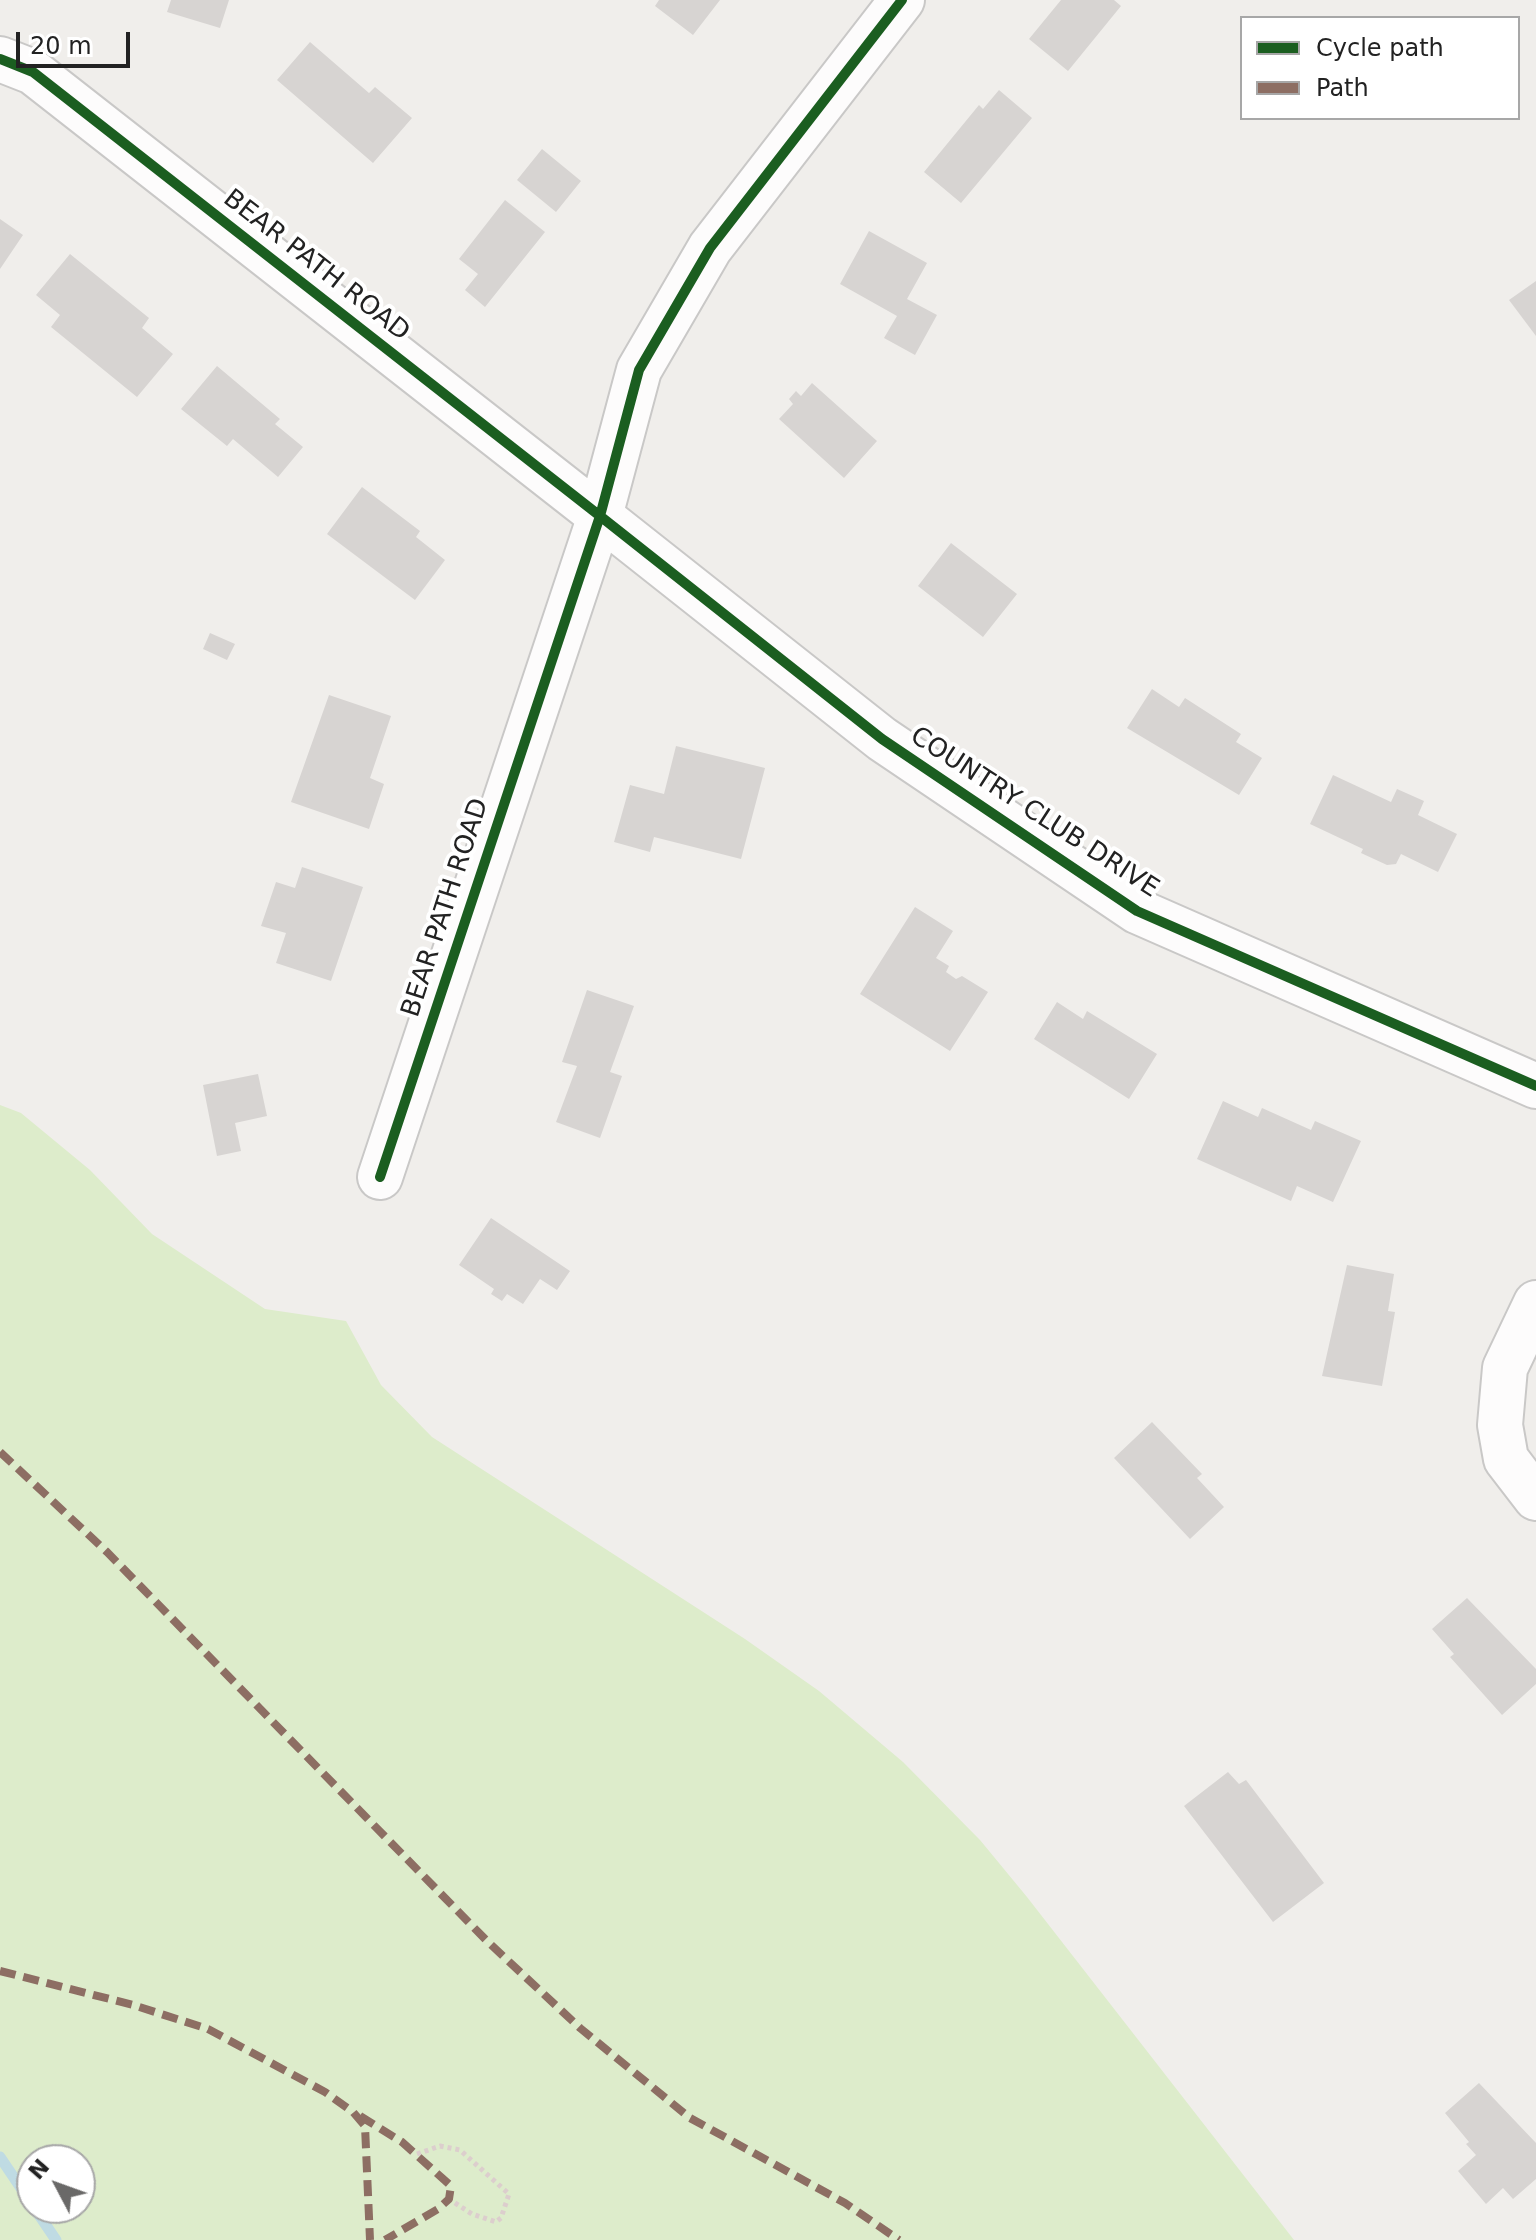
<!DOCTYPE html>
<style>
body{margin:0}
#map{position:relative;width:1536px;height:2240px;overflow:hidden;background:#f0eeeb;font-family:"DejaVu Sans",sans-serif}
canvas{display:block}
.legend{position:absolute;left:1240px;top:16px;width:280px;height:104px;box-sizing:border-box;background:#fff;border:2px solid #a7a7a7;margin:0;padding:10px 14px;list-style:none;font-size:24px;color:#222}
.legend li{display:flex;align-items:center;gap:16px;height:40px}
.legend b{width:40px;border:2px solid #a7a7a7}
.north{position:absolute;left:16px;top:2144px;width:80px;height:80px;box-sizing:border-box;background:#fff;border:2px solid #a7a7a7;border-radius:50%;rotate:311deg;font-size:22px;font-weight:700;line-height:32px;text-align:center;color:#222}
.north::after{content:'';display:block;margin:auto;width:28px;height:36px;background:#6a6968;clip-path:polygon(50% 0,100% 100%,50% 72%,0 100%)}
.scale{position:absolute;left:16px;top:32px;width:114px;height:36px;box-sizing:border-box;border:4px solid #222;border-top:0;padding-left:10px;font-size:24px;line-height:28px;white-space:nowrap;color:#222;-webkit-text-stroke:6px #fff;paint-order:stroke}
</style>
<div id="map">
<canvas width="1536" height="2240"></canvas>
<ul class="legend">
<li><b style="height:10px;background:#1b5e20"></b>Cycle path</li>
<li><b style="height:10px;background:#8d6e63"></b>Path</li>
</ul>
<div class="north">N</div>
<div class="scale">20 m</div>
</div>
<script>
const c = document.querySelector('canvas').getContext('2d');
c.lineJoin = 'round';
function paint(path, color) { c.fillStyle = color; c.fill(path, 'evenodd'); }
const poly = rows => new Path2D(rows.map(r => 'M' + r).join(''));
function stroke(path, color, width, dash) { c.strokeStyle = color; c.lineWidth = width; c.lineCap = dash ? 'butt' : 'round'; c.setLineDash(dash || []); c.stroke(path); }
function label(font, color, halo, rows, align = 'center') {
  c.font = font + ' "DejaVu Sans",sans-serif'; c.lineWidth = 8; c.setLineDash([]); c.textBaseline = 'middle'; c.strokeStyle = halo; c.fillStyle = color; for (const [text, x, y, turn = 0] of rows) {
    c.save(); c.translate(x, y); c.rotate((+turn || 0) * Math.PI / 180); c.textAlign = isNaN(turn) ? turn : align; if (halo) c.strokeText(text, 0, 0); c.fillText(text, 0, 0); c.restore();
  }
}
paint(poly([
 [0,1105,21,1113,90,1170,152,1234,265,1309,346,1321,381,1385,432,1437,745,1639,819,1691,903,1762,980,1840,1027,1897,1294,2240,0,2240],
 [32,2160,80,2160,80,2208,32,2208]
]), '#ddeccb');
stroke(poly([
 [0,2157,56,2240]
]), '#bfdbe3', 11);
paint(poly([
 [171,0,229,0,220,28,167,12],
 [659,0,720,0,693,35,655,6],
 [1061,0,1114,0,1121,6,1068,71,1029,39],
 [310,42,369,93,375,87,412,118,373,163,277,80],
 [999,90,1032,118,961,203,924,172,979,105,983,109],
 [542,149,581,181,556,212,517,180],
 [505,200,545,232,485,307,465,290,478,274,459,259],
 [0,219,23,235,0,269],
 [869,231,927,263,907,299,937,315,915,355,884,338,897,316,840,284],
 [70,254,149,318,142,328,173,354,137,397,51,327,60,315,36,295],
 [1536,281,1536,336,1509,300],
 [217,366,280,419,275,424,303,447,278,477,233,439,227,446,181,409],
 [812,383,877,441,844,478,779,419,793,404,789,399,796,391,801,396],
 [362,487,420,531,416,537,445,560,415,600,327,534],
 [951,543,1017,594,983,637,918,586],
 [210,633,235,644,227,660,203,649],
 [1152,689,1179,707,1185,698,1241,734,1236,742,1262,758,1239,795,1127,728],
 [329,695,391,716,370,778,384,784,369,829,291,802],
 [676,746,765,768,741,859,654,837,650,852,614,842,630,785,664,794],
 [1333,775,1391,802,1397,789,1424,801,1418,815,1457,834,1438,872,1401,854,1396,864,1387,865,1361,853,1363,849,1310,824],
 [302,867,363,887,331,981,276,963,286,933,261,926,276,882,295,888],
 [915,907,953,931,936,958,949,966,946,972,956,979,962,976,988,992,950,1051,860,994],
 [587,990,634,1006,610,1072,622,1076,600,1138,556,1122,577,1066,562,1062],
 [1057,1002,1083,1019,1087,1011,1157,1054,1129,1099,1034,1039],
 [258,1074,267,1116,235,1123,241,1151,217,1156,203,1085],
 [1223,1101,1258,1117,1262,1108,1311,1130,1315,1121,1361,1141,1333,1202,1297,1186,1291,1201,1197,1159],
 [491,1218,570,1271,557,1290,540,1279,523,1304,507,1294,502,1301,491,1294,494,1289,459,1265],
 [1347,1265,1394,1274,1388,1311,1395,1312,1382,1386,1322,1376],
 [1152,1422,1202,1474,1197,1478,1224,1507,1190,1539,1114,1458],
 [1467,1598,1536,1669,1536,1684,1502,1715,1450,1657,1454,1654,1432,1629],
 [1228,1772,1239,1784,1246,1780,1324,1883,1273,1922,1184,1806],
 [1479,2083,1536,2143,1536,2179,1513,2199,1503,2188,1486,2204,1458,2171,1476,2155,1466,2144,1469,2142,1445,2113]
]), '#d7d4d2');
const street = poly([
 [902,0,710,248,639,370,600,516,882,739,1137,911,1536,1086],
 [0,59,33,72,600,516,380,1177],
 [1536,1303,1505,1368,1500,1425,1506,1459,1536,1498]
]);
stroke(street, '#c9c8c7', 48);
stroke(poly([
 [417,2154,440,2146,460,2150,509,2194,501,2218,496,2222,472,2214,449,2199]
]), '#dccecd', 5, [4, 4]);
stroke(street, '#fdfcfc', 44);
stroke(poly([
 [0,1452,107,1552,487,1941,580,2028,690,2118,845,2203,899,2240],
 [0,1971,133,2005,208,2029,325,2092,353,2112,365,2126,370,2240],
 [360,2116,402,2142,451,2186,449,2199,438,2209,385,2240]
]), '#8d6e63', 8, [16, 8]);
stroke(poly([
 [902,0,710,248,639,370,600,516,882,739,1137,911,1536,1086],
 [0,59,33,72,600,516,380,1177]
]), '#1b5e20', 10);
label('26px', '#222', '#fff', [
 ["BEAR PATH ROAD",316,266,38],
 ["COUNTRY CLUB DRIVE",1034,813,33],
 ["BEAR PATH ROAD",446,908,-72]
]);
</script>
